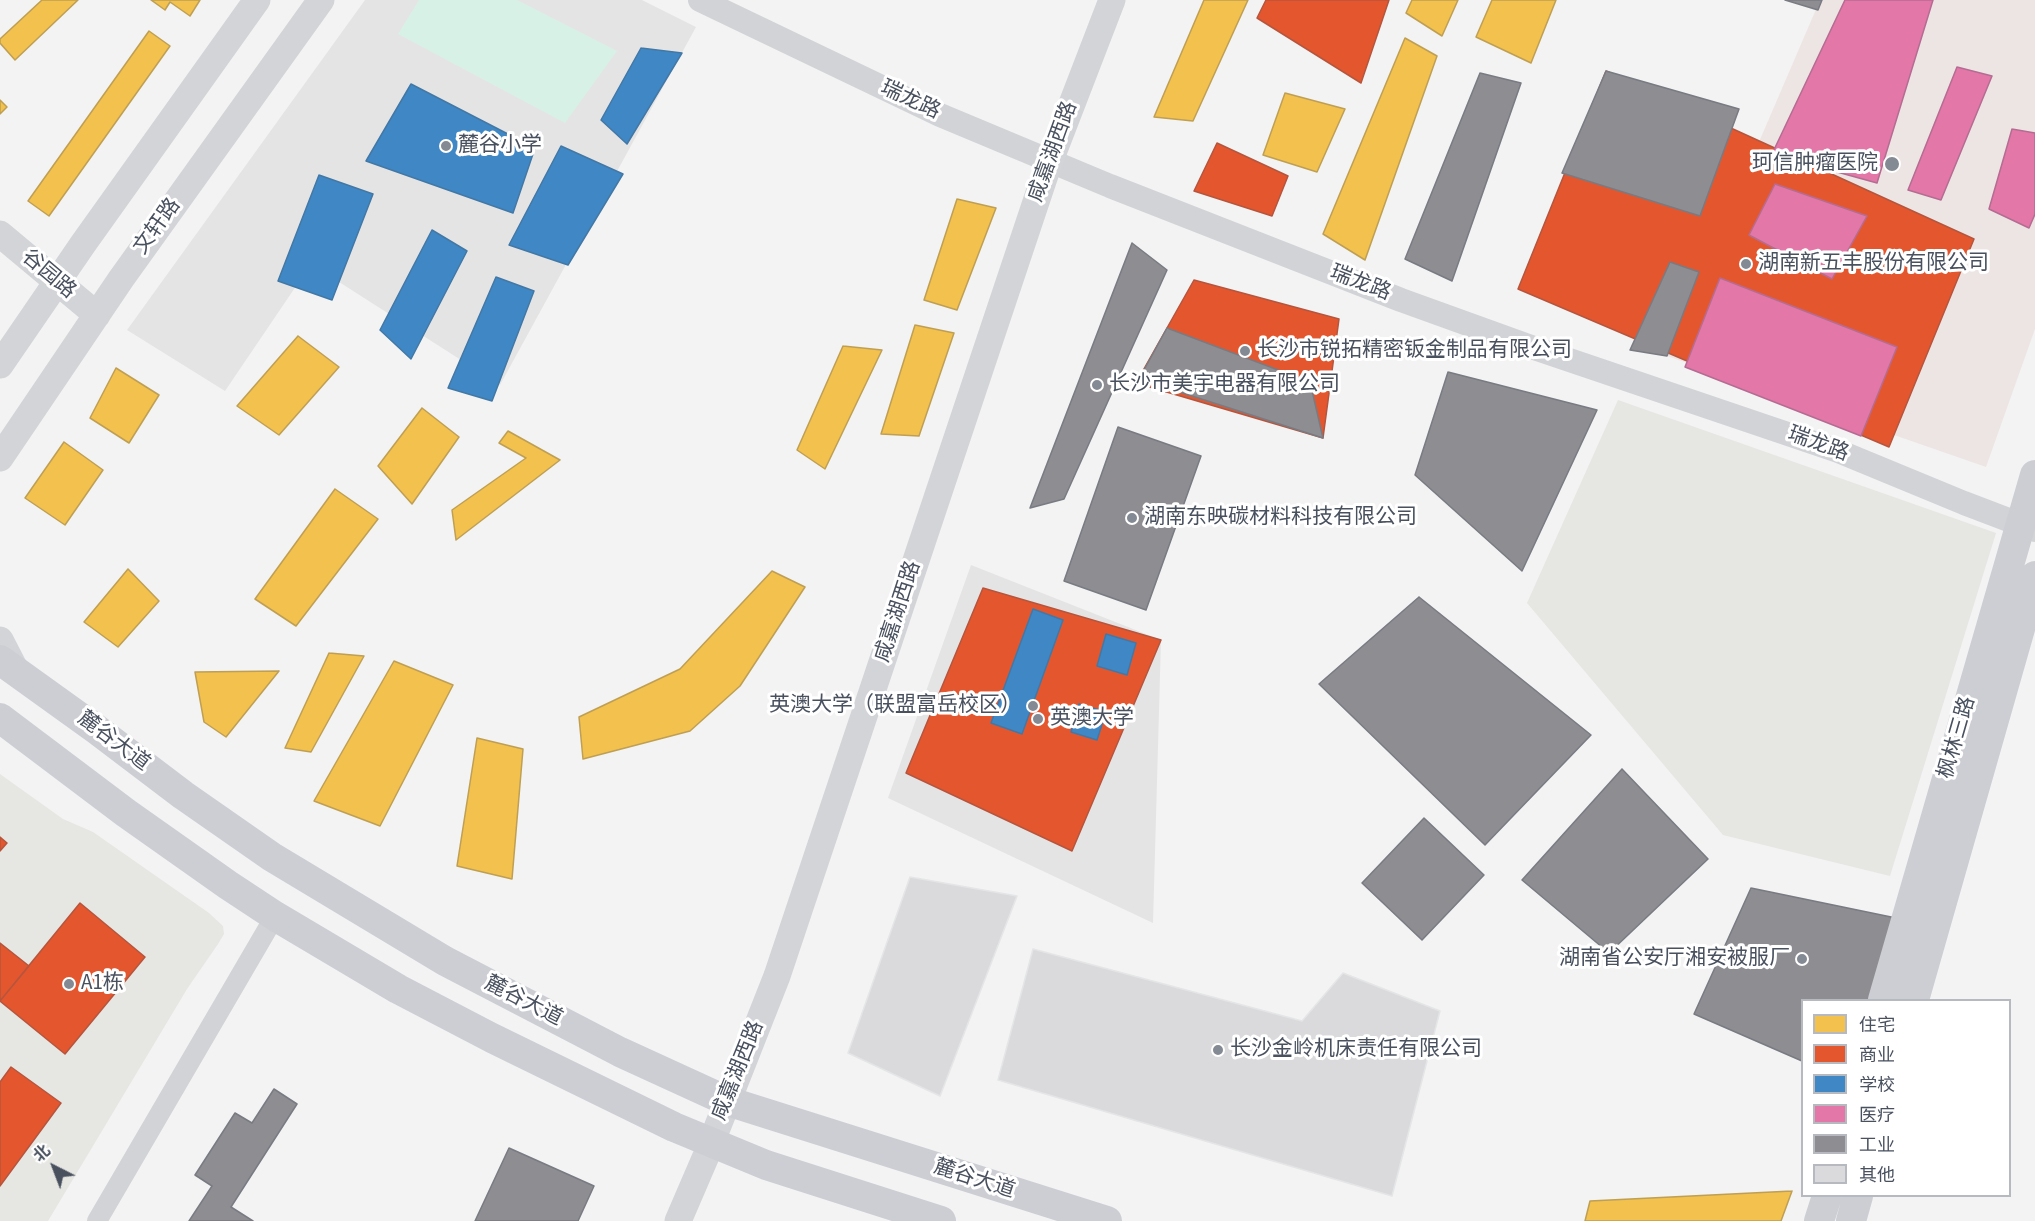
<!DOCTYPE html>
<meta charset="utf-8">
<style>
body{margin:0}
#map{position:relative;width:2035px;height:1221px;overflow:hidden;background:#f3f3f3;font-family:"Source Sans 3","Noto Sans SC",sans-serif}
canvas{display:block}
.legend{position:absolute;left:1801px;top:999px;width:210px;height:198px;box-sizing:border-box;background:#fff;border:2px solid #b6b9bf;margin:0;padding:8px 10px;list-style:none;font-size:18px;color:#49515f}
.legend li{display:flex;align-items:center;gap:12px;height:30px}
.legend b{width:30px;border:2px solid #b6b9bf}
.north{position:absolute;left:24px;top:1137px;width:60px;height:60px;-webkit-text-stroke:4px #fff;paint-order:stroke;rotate:318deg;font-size:16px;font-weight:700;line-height:24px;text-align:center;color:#49515f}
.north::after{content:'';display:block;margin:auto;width:21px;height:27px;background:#49515f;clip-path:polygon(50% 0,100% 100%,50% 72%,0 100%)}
</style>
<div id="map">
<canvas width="2035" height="1221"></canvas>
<ul class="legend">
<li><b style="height:16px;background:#f2c14e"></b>住宅</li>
<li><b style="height:16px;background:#e4572e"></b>商业</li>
<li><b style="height:16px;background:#3f88c5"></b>学校</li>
<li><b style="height:16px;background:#e377a8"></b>医疗</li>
<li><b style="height:16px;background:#8d8d92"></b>工业</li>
<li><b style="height:16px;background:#dadadc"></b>其他</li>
</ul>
<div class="north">北</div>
</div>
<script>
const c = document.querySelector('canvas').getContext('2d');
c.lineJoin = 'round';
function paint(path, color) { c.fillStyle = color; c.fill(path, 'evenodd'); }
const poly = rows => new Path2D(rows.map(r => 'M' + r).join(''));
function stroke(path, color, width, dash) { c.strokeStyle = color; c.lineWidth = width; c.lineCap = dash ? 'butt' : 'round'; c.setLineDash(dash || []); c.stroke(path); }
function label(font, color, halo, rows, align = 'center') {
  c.font = font + ' "Source Sans 3","Noto Sans SC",sans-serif'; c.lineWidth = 6; c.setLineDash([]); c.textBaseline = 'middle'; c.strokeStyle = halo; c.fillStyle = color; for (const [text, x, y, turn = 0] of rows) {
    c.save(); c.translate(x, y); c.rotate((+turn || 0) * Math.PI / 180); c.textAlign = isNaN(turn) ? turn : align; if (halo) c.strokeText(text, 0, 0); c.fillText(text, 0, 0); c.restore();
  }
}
paint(poly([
 [1618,400,1996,533,1890,876,1723,835,1527,603],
 [0,774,63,819,93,832,209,913,223,926,224,934,218,944,187,989,48,1221,0,1221]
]), '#e6e6e2');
paint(poly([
 [365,0,642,0,696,27,500,385,311,264,225,391,127,330],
 [971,565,1161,640,1153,923,888,798]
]), '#e5e4e5');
paint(poly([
 [1820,0,2035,0,2035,329,1986,467,1667,356]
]), '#ede5e3');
paint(poly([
 [419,0,517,0,617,51,565,123,398,34]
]), '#d8f1e6');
const homes = poly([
 [42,0,78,0,15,60,0,43,0,39,42,0],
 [151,0,200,0,190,16,170,2,165,10,151,0],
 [1204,0,1248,0,1193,121,1154,117,1204,0],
 [1412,0,1458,0,1442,36,1406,13,1412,0],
 [1492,0,1556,0,1531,63,1476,37,1492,0],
 [149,31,170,46,49,216,28,201,149,31],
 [1405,38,1437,56,1365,260,1323,234,1405,38],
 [1285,93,1345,109,1317,172,1263,155,1285,93],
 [0,100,7,107,0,114,0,100],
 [957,199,996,208,957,310,924,300,957,199],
 [915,325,954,333,919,436,881,434,915,325],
 [298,336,339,367,279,435,237,406,298,336],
 [843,346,882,350,825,469,797,450,843,346],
 [116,368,159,395,129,443,90,418,116,368],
 [422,408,459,437,412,504,378,466,422,408],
 [508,431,560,460,456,540,452,510,526,458,499,443,508,431],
 [64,442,103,470,65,525,25,498,64,442],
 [335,489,378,519,296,626,255,599,335,489],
 [128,569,159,601,118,647,84,622,128,569],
 [772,571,805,587,740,686,690,731,583,759,579,717,680,669,772,571],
 [329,653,364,656,311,752,285,748,329,653],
 [394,661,453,685,380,826,314,801,394,661],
 [279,671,226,737,204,722,195,672,279,671],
 [477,738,523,749,512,879,457,866,477,738],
 [1792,1191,1781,1221,1585,1221,1590,1201,1792,1191]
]);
paint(homes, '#f2c14e');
stroke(homes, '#bf9f53', 1.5);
const shops = poly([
 [1266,0,1389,0,1361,83,1257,18,1266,0],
 [1606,71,1974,239,1889,447,1518,289,1606,71],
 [1217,143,1288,176,1272,216,1194,191,1217,143],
 [1194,280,1339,319,1323,438,1136,383,1194,280],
 [983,588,1161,640,1072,851,906,773,983,588],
 [0,837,7,843,0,851,0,837],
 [80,903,145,957,65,1054,0,1001,80,903],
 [0,943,29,966,0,1001,0,943],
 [11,1067,61,1103,0,1186,0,1082,11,1067]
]);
paint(shops, '#e4572e');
stroke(shops, '#b6553d', 1.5);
const schools = poly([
 [641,48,682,53,627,144,601,120,641,48],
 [411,84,535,148,513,213,366,161,411,84],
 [561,146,623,174,568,265,509,245,561,146],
 [319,175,373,194,332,300,278,281,319,175],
 [432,230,467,251,411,359,380,330,432,230],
 [496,277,534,291,492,401,448,388,496,277],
 [1033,609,1063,620,1022,734,991,723,1033,609],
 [1106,634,1136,643,1127,675,1097,666,1106,634],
 [1079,704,1106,712,1097,740,1071,732,1079,704]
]);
paint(schools, '#3f88c5');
stroke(schools, '#4278a6', 1.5);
const health = poly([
 [1845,0,1933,0,1877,183,1772,154,1845,0],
 [1957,67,1992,76,1941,200,1908,190,1957,67],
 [2012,129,2035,133,2035,214,2029,228,1989,209,2012,129],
 [1775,184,1867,216,1832,279,1749,235,1775,184],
 [1720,278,1897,347,1861,436,1685,367,1720,278]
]);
paint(health, '#e377a8');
stroke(health, '#b56c92', 1.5);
const industry = poly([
 [1785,0,1822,0,1818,10,1785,0],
 [1606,71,1739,109,1700,216,1562,173,1606,71],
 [1480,73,1521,83,1452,281,1405,259,1480,73],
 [1132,243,1167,270,1064,499,1030,508,1132,243],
 [1670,262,1699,272,1667,356,1630,350,1670,262],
 [1167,328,1310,382,1323,438,1139,379,1167,328],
 [1448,372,1597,410,1522,571,1415,475,1448,372],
 [1118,427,1201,456,1146,610,1064,581,1118,427],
 [1419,597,1591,735,1485,845,1319,684,1419,597],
 [1622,769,1708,859,1609,953,1522,880,1622,769],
 [1424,818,1484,875,1422,940,1362,883,1424,818],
 [1751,888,1896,918,1874,1000,1802,1000,1802,1061,1694,1014,1751,888],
 [274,1089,297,1104,231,1207,253,1221,189,1221,212,1186,195,1175,235,1113,252,1123,274,1089],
 [509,1148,594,1186,578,1221,475,1221,509,1148]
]);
paint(industry, '#8d8d92');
stroke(industry, '#797b83', 1.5);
const building = poly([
 [910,877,1017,896,940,1096,848,1053,910,877],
 [1033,949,1302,1021,1343,973,1440,1011,1392,1196,998,1080,1033,949]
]);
paint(building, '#dadadc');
stroke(building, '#e4e5e6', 1.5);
stroke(poly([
 [97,1221,275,916]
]), '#d1d3d6', 20);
stroke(poly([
 [700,0,940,115,1110,186,1401,300,1534,348,1838,451,1964,503,2035,530]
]), '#d1d3d6', 24);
stroke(poly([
 [0,234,97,315],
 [0,365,83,244,257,0],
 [0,458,121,279,321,0],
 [0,640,16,671],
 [678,1221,706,1156,777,976,1048,166,1112,0]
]), '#d2d4d7', 27);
stroke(poly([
 [0,660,96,729,183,795,272,857,445,961,620,1052,727,1101,1107,1221],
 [0,718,126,813,228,885,275,916,398,989,492,1038,674,1127,766,1165,941,1221],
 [1883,1000,2035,475],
 [1914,1000,2035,576],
 [1819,1221,1827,1196],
 [1851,1221,1858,1196]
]), '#ccced3', 30);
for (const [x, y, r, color] of [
 [446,146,6,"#848a93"],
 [1892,164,8,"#848a93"],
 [1746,264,6,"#848a93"],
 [1245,351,6,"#848a93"],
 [1097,385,6,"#848a93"],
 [1132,518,6,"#848a93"],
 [1033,706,6,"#848a93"],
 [1038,719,6,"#848a93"],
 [1802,959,6,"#848a93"],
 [69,984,6,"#848a93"],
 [1218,1050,6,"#848a93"]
]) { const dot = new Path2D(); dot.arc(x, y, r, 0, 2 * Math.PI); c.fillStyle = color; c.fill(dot); stroke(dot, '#fff', 2); }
label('21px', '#49515f', '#fff', [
 ["瑞龙路",910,101,25],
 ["咸嘉湖西路",1054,152,-70],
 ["文轩路",158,227,-54],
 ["谷园路",48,275,40],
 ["瑞龙路",1360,284,21],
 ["瑞龙路",1818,445,20],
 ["咸嘉湖西路",899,612,-72],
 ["枫林三路",1958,738,-74],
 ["麓谷大道",113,742,37],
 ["麓谷大道",523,1002,27],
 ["咸嘉湖西路",739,1071,-68],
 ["麓谷大道",974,1180,18]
]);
label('21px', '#49515f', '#fff', [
 ["麓谷小学",458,146],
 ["珂信肿瘤医院",1878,164,"right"],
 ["湖南新五丰股份有限公司",1758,264],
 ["长沙市锐拓精密钣金制品有限公司",1257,351],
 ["长沙市美宇电器有限公司",1109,385],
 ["湖南东映碳材料科技有限公司",1144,518],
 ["英澳大学（联盟富岳校区）",1021,706,"right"],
 ["英澳大学",1050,719],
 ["湖南省公安厅湘安被服厂",1790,959,"right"],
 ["A1栋",81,984],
 ["长沙金岭机床责任有限公司",1230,1050]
], 'left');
</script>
